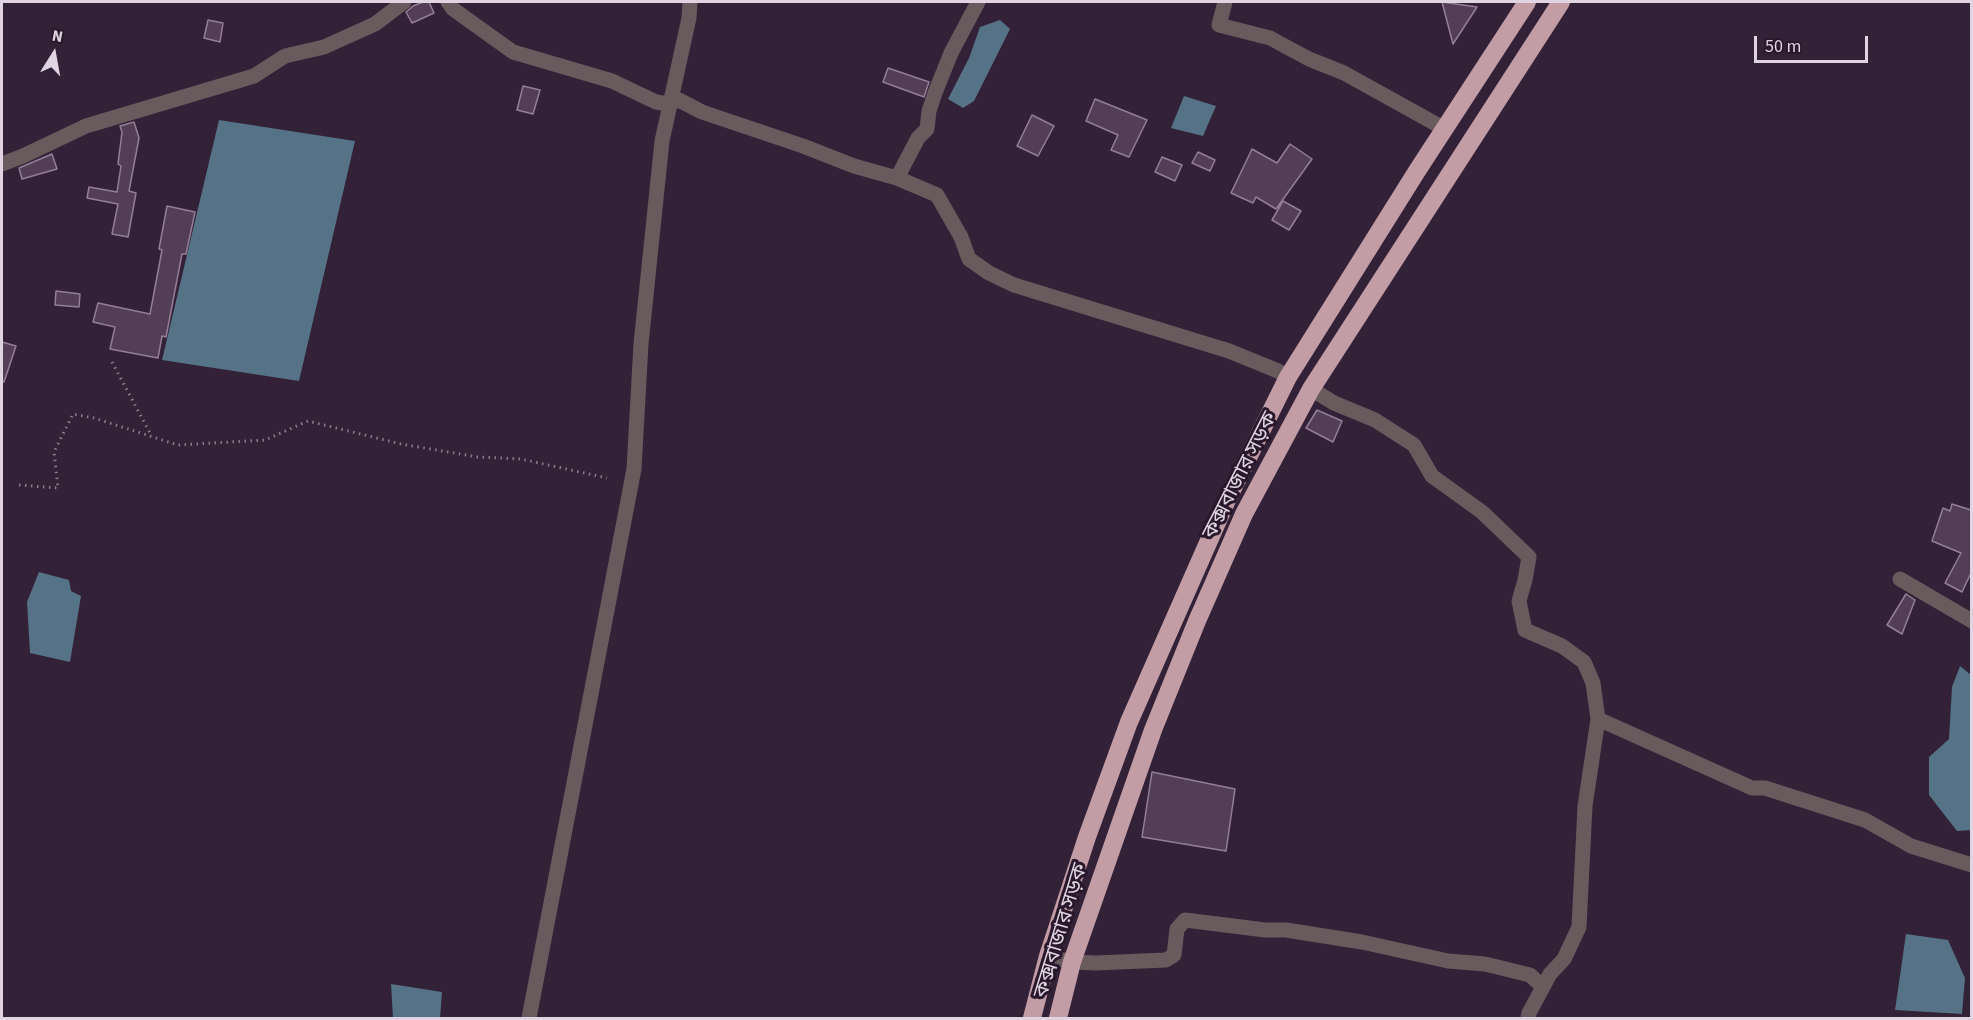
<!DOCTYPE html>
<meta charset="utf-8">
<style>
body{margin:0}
#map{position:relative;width:1973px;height:1020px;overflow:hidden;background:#332137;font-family:"Source Sans 3",sans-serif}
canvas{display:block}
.frame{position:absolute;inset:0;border:3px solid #e0d4e2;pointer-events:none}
.north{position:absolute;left:24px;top:24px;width:60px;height:60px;-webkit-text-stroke:4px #29182c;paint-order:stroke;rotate:11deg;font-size:16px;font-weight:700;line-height:24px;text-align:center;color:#e0d4e2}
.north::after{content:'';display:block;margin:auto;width:21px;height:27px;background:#e0d4e2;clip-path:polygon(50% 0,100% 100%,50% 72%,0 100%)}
.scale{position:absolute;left:1754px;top:36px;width:114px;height:27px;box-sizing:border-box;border:3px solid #e0d4e2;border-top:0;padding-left:8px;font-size:18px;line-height:21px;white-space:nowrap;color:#e0d4e2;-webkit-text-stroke:4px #29182c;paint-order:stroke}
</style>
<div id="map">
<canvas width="1973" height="1020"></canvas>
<div class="frame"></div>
<div class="north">N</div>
<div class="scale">50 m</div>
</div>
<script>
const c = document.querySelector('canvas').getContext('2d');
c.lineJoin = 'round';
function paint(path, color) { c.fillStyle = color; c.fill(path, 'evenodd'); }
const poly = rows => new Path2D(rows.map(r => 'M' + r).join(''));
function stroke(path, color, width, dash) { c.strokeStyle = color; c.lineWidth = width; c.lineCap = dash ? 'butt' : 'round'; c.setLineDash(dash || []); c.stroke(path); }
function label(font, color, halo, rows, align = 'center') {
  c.font = font + ' "Source Sans 3","Noto Sans Bengali",sans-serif'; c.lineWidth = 6; c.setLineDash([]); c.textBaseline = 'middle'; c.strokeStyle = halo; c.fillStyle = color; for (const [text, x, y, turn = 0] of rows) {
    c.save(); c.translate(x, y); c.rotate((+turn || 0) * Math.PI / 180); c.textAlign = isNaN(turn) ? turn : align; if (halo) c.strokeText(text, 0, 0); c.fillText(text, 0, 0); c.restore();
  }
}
paint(poly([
 [1000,20,1010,29,974,101,963,108,948,99,969,58,980,27],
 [1184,96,1216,106,1203,136,1171,128],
 [219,120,355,141,299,381,162,360],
 [39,572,69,580,71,591,81,596,70,662,30,653,27,602],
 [1960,666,1971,675,1972,830,1957,831,1929,795,1929,757,1949,739,1952,687],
 [1906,934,1948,940,1965,978,1962,1014,1895,1010],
 [391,984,442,992,440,1018,393,1018]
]), '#557286');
const building = poly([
 [423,2,429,2,434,13,412,23,406,12,413,6,423,2],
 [1442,2,1477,7,1453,44,1442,2],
 [208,20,223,23,220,42,204,38,208,20],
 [888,68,929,82,924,97,883,82,888,68],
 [523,86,540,90,533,114,517,110,523,86],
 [1095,99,1147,120,1129,157,1111,150,1118,135,1086,121,1095,99],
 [1032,115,1054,126,1038,156,1017,146,1032,115],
 [134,122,139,138,129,191,136,193,128,237,112,234,118,204,87,198,89,187,117,192,121,166,118,164,122,132,120,126,134,122],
 [1290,144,1312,159,1276,209,1256,197,1253,203,1231,193,1252,149,1277,163,1290,144],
 [1198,152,1215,160,1210,171,1192,163,1198,152],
 [52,154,57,169,22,179,19,168,52,154],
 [1162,157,1182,165,1175,181,1155,172,1162,157],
 [1283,201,1301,211,1289,230,1272,220,1283,201],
 [167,206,195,212,186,254,182,254,166,337,162,336,158,358,110,349,115,327,93,322,98,303,150,314,162,250,159,249,167,206],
 [56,291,80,294,79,307,55,305,56,291],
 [2,342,16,346,4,382,2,381,2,342],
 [1317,410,1342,421,1333,442,1306,428,1317,410],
 [1952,504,1971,510,1971,573,1962,592,1945,583,1961,553,1932,541,1943,508,1950,511,1952,504],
 [1906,594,1915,600,1902,634,1887,625,1906,594],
 [1152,772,1235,789,1226,851,1142,837,1152,772]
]);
paint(building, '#523f55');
stroke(building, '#947e98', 1.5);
stroke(poly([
 [112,362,151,435],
 [19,485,58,488,54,452,73,414,94,418,178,445,265,440,308,421,401,444,478,457,521,459,607,478]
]), '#8a7b8d', 3, [1.5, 4.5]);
stroke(poly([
 [448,2,453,9,513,52,612,81,656,102,669,104,679,100,702,112,803,146,854,166,897,178,937,195,961,237,969,259,989,273,1014,285,1229,351,1278,371,1288,377],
 [1225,2,1219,25,1270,38,1309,59,1344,73,1445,129],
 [2,164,23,156,86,126,254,76,285,56,324,47,375,24,404,2],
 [897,178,918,138,927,129,929,111,935,93,951,53,978,2],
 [1311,389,1334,403,1375,420,1414,445,1432,476,1482,512,1529,557,1525,580,1519,601,1525,630,1562,646,1584,662,1593,683,1598,719,1752,788,1765,788,1865,820,1911,846,1972,865],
 [1900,579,1972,621],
 [1048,956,1072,962,1096,963,1166,960,1174,955,1177,929,1185,920,1265,930,1286,930,1362,942,1448,961,1485,964,1530,975,1543,987],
 [529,1018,634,469,641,344,662,141,689,18,690,2],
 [1528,1018,1529,1013,1550,974,1564,959,1579,927,1585,806,1598,719]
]), '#695a5e', 15);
stroke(poly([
 [1032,1018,1048,956,1087,837,1129,722,1226,502,1288,377,1417,171,1527,2],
 [1058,1018,1072,962,1153,730,1197,621,1244,514,1311,389,1561,2]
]), '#c29da6', 18);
label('21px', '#e0d4e2', '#29182c', [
 ["কক্সবাজার সড়ক",1241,476,-63],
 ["কক্সবাজার সড়ক",1062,931,-73]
]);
</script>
